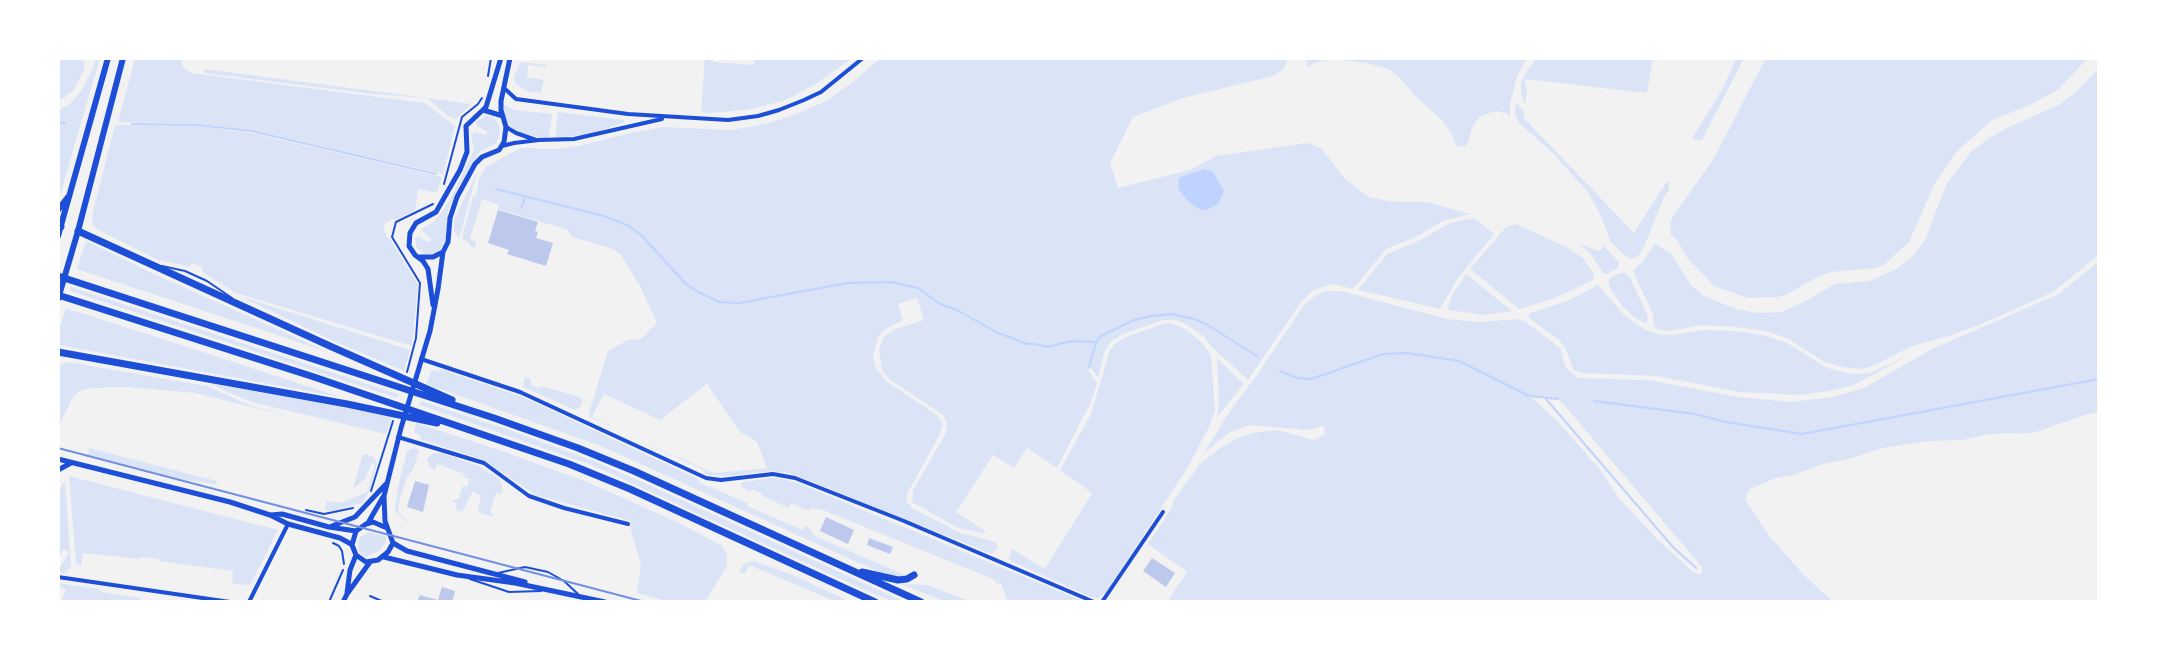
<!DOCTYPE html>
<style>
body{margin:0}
#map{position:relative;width:2157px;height:660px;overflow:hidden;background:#f2f2f2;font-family:"Noto Serif",serif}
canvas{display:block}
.frame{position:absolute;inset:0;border:60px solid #fff;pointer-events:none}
</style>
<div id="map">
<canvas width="2157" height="660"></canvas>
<div class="frame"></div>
</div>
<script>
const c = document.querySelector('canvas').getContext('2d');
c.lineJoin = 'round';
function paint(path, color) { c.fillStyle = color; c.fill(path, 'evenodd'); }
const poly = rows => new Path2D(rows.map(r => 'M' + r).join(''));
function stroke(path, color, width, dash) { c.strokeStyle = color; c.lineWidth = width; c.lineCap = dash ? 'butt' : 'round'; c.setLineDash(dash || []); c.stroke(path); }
paint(poly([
 [58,58,82,58,85,62,84,70,74,90,58,102],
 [93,58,100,58,58,202,58,111,71,103,82,90,95,63],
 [135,58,180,58,183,67,191,73,425,103,455,126,443,174,251,130,198,124,118,122],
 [705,58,714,58,713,62,754,65,754,58,852,58,816,84,783,101,746,110,709,113,701,112],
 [880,58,1289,58,1282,70,1273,76,1183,98,1133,117,1110,163,1118,188,1190,170,1216,156,1307,143,1321,148,1345,179,1369,197,1388,201,1427,202,1470,214,1443,221,1416,237,1386,249,1353,289,1333,284,1314,290,1301,302,1248,380,1215,350,1203,336,1187,325,1176,320,1163,320,1123,334,1110,342,1104,353,1098,378,1089,365,1088,370,1097,383,1091,402,1057,468,1027,448,1014,468,993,455,956,512,985,531,984,533,958,528,912,502,913,490,945,435,947,423,943,415,889,379,882,370,879,350,883,338,893,330,924,320,917,298,898,304,903,320,884,330,878,337,873,357,876,368,886,381,937,415,943,424,939,436,907,494,906,501,912,508,960,533,996,542,998,547,992,554,790,473,771,471,728,476,709,475,705,474,705,471,634,438,714,473,767,468,757,442,740,432,707,384,660,420,604,394,592,417,624,432,590,417,589,413,608,351,628,340,641,339,657,323,641,288,621,255,613,249,572,237,568,230,498,209,499,205,482,199,470,239,475,241,476,246,475,248,470,246,470,244,462,238,473,196,476,196,479,178,485,168,520,148,560,149,578,146,635,132,664,127,731,130,766,124,796,114,826,101,853,82],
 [1306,58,1527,58,1517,76,1510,104,1510,118,1508,114,1495,111,1479,117,1472,128,1468,143,1465,146,1460,147,1456,145,1452,134,1442,120,1415,96,1400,78,1389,69,1366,63,1334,59,1314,63,1308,68],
 [1537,58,1653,58,1647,93,1524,79,1527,91,1525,105,1521,94,1521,82,1526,72],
 [1736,58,1744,58,1702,140,1696,140,1692,138,1723,88],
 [1766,58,2088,58,2059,89,2032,104,1992,120,1957,151,1935,183,1909,242,1885,264,1876,268,1831,272,1821,275,1786,295,1777,297,1748,298,1714,286,1688,259,1677,240,1671,235,1670,223,1673,216,1713,160],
 [521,62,546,65,546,67,528,65,527,77,544,80,541,93,527,91,516,84,514,77],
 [2099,68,2099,255,2053,292,1979,325,1949,336,1912,346,1875,365,1863,369,1842,367,1824,362,1789,339,1766,331,1735,327,1702,325,1670,331,1657,329,1654,326,1653,314,1634,274,1634,270,1643,261,1655,243,1672,255,1691,285,1704,296,1736,309,1758,313,1781,312,1802,303,1835,284,1870,281,1898,268,1913,256,1925,240,1947,183,1971,152,1989,138,2011,126,2059,105,2077,91],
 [204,69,427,98,471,104,456,119,448,116,427,98,373,94,204,73],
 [1518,104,1524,112,1523,117,1634,233,1667,181,1669,182,1669,190,1664,197,1643,249,1638,256,1631,259,1625,256,1611,242,1599,212,1587,191,1552,152,1519,123,1515,114,1515,105],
 [504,105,515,110,552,114,549,138,539,138,514,131,509,126,504,110],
 [558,112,624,120,624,123,589,134,555,138],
 [487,115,494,118,499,124,500,134,498,139,495,144,479,152,460,184,448,210,446,239,441,249,433,254,425,254,417,248,415,239,418,236,428,242,431,241,431,238,422,231,422,228,434,222,449,202,470,159,474,149,471,135,475,132,486,135,487,132,476,125,477,121],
 [115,125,198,126,251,133,442,177,437,193,418,189,415,210,397,219,391,219,390,222,386,222,383,231,387,233,386,237,390,239,418,285,412,346,236,293,202,272,203,268,198,265,192,263,190,267,158,260,98,230,93,225,92,215],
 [478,170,472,191,459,239,454,231,454,220],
 [1474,218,1494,234,1458,278,1440,309,1358,290,1387,254,1420,240,1450,223],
 [1516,224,1566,247,1583,258,1594,274,1593,280,1553,299,1519,309,1470,269,1506,227],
 [86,241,152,273,328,352,77,269],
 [1578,243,1598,251,1602,249,1603,245,1619,262,1618,268,1606,274,1603,273,1590,253],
 [2099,261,2099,412,2085,415,2033,433,1989,434,1963,440,1929,441,1883,448,1852,458,1819,465,1794,475,1776,478,1750,489,1745,499,1770,537,1804,575,1833,602,1167,602,1187,572,1148,544,1171,509,1173,501,1200,464,1223,446,1240,437,1252,433,1277,430,1314,440,1325,434,1324,427,1321,426,1309,430,1249,425,1229,433,1203,454,1230,411,1259,372,1304,305,1315,296,1326,291,1341,291,1447,319,1479,322,1517,319,1526,322,1560,348,1566,368,1578,378,1649,380,1738,397,1790,402,1833,397,1864,388,1934,348,2059,294],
 [1531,397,1559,399,1702,567,1702,573,1700,575,1693,572,1658,540,1617,496,1603,473,1558,422],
 [1620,273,1625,273,1630,278,1647,314,1648,320,1646,324,1635,318,1623,307,1610,288,1608,282,1610,278],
 [1466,274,1512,311,1484,315,1449,310,1448,307,1452,295],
 [1598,285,1625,316,1646,330,1657,334,1672,335,1703,330,1734,331,1763,335,1787,343,1827,368,1850,374,1870,373,1909,355,1854,385,1829,391,1800,395,1739,392,1657,376,1580,373,1573,369,1566,349,1559,340,1530,319,1528,314,1567,301],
 [71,287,398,394,397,398,70,291],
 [239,296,410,350,404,371,338,343],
 [66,308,194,349,340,397,58,345,58,333],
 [1166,323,1171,323,1187,330,1202,343,1211,355,1215,410,1209,427,1188,467,1106,592,1098,598,1091,597,1011,561,1009,559,1012,549,1045,569,1092,493,1060,470,1091,414,1110,350,1115,344,1126,337],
 [1217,358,1244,384,1217,417,1219,402],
 [68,362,207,386,249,405,296,418,195,393,128,387,90,388,80,391,73,397,58,427,58,365],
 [440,369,523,397,698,479,700,483,748,503,747,506,803,530,806,525,815,536,905,575,901,577,881,573,601,446,426,384,432,370,439,372],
 [525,377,531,379,531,385,539,388,541,386,580,397,583,400,581,406,575,410,523,387],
 [211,384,334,405,392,417,386,434,260,404,244,399],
 [421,401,512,431,596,462,649,485,905,602,894,602,860,588,594,466,420,405],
 [416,423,502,451,587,482,677,522,721,545,727,554,727,566,705,602,670,602,637,593,641,566,630,526,631,521,536,495,484,460,420,439,421,436,414,432],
 [89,448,217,481,216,484,185,480,88,455],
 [413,448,419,450,414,468,406,479,398,507,399,514,408,521,407,522,395,511,397,492,407,451],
 [433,453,441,453,479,466,499,479,502,485,502,494,496,493,490,513,495,515,491,516,479,513,478,509,481,496,473,491,462,512,455,509,457,504,452,501,459,498,462,487,468,486,469,478,464,478,465,474,437,464,435,470,430,468,427,459],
 [365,454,374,457,377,464,370,489,365,500,362,503,332,511,325,510,327,501,340,503,367,492,375,464,372,463,365,479,353,489,362,456],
 [69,476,278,530,250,585,232,584,233,571,159,561,159,559,141,557,140,559,83,553,81,566,76,564],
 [771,478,783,479,800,484,1085,602,1003,602,1007,599,1001,583,997,584,993,579,823,510,811,508,809,511,791,503,789,508,766,498,761,493,752,489,750,492,740,486,742,482],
 [65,480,71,567,65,573,58,572,69,552,64,549,58,559,58,493],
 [369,532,386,536,386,542,379,551,365,557,359,552,358,544,360,537],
 [754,561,793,575,851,602,837,602,749,565,745,574,739,572,744,564],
 [58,583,99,589,101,592,141,598,140,602,61,602,66,590,58,586],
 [901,584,927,585,972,602,946,602]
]), '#dbe4f7');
paint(poly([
 [1204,169,1213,172,1224,191,1218,204,1207,210,1201,210,1190,203,1178,189,1179,178,1181,177]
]), '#bfd3fe');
stroke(poly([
 [58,123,65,123],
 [132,124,197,125,251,131,436,174],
 [496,189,604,216,629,226,642,236,686,284,698,292,719,302,739,303,848,283,891,282,918,288,940,304,957,310,996,332,1027,344,1035,344,1047,347,1071,341,1096,342,1101,336,1134,320,1151,316,1172,314,1194,319,1206,324,1257,356],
 [521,208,525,198],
 [1089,368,1096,342],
 [1280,371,1297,378,1311,379,1383,354,1407,353,1459,361,1529,396,1558,399],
 [1546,399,1672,546,1696,568],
 [1594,401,1695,414,1726,422,1802,434,2099,379]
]), '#bfd3fe', 2);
paint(poly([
 [498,210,538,222,535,231,538,232,536,238,553,243,546,266,507,254,509,250,488,243],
 [415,481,429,485,423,512,407,507],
 [826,517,854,530,848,544,820,531],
 [869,538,893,547,890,554,867,545],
 [1152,558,1175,573,1166,587,1143,571],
 [442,587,455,591,452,602,417,602,420,595,438,600]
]), '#bdc9ec');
stroke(poly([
 [488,76,491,58],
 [444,184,462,117,478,104,482,98],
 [407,372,416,338,420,283,392,237,396,222,433,204],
 [371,491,393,421],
 [306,510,324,514,353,508],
 [333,543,339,546,342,551,344,564],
 [329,602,343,570]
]), '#1d4ed8', 2);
stroke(poly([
 [162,266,185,271,207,281,232,298],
 [498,573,525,567,548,572,564,581,578,594],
 [470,579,509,592,541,591],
 [370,596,384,602]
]), '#1d4ed8', 2);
stroke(poly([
 [504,88,516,99,628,114,728,120,758,116,779,110,804,100,821,92,863,58],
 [506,127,516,133,536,140],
 [502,146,514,143,539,140,574,139,662,119],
 [421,359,520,392,706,478,721,480,773,474,795,478,904,521,1094,602],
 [398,437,484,463,529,496,564,508,628,524],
 [58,577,230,602],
 [249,602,288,524],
 [1102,602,1163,512]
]), '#1d4ed8', 4);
stroke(poly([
 [483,110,503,116],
 [420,257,433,257,443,252],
 [433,305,428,269,423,261,415,255,409,246,410,233,416,223,436,212,460,170,467,152,466,126,486,107,501,58],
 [58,459,230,502,270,515,288,524,340,538,351,544],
 [58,470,71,463],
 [271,515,282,514,329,527,356,531],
 [368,523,383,497],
 [332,526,355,517,386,484],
 [387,528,373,522,366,524,356,531,352,545,356,555,366,562,378,560,388,552,393,543,385,521,384,496,401,428,430,331,438,289,443,252,448,242,450,218,457,197,475,164,482,157,499,150,504,142,506,127,501,110,501,101,510,58],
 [393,543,407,551,525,582],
 [384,557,457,575,515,583,605,602],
 [347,593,350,570,356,555],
 [343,602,347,594,370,562]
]), '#1d4ed8', 5);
stroke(poly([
 [58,210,68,197],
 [58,236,108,58],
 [58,299,78,231,123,58]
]), '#1d4ed8', 6);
stroke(poly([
 [58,226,61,227],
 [78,231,332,347,452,400],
 [58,276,494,418,578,448,634,471,921,602],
 [58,295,314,377,569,464,630,489,875,602],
 [58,352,347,404,437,423],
 [862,572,898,580,907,579,914,575]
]), '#1d4ed8', 7);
stroke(poly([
 [58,448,645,602]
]), '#7290e2', 2);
</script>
